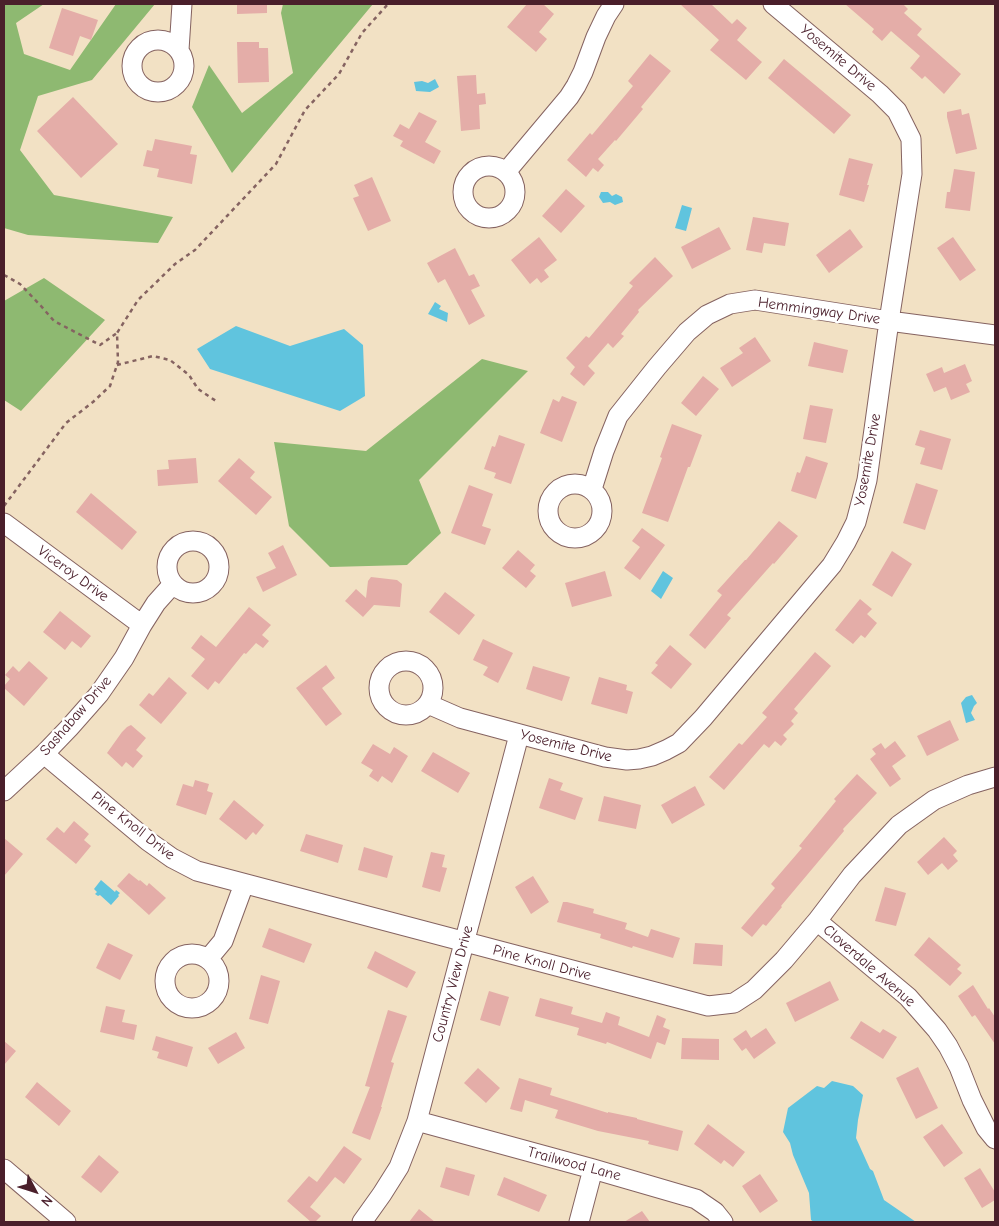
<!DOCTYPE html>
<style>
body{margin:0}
#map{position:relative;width:999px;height:1226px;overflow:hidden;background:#f2e1c4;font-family:"Comic Neue",sans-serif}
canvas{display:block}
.frame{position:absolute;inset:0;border:5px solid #4a1f2b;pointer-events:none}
.north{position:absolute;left:10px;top:1166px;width:50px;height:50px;-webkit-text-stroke:4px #fff;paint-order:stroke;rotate:130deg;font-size:14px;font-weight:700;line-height:20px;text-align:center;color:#4a1f2b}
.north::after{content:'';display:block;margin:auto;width:18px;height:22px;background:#4a1f2b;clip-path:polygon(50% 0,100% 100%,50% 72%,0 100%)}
</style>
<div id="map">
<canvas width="999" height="1226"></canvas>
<div class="frame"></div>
<div class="north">N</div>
</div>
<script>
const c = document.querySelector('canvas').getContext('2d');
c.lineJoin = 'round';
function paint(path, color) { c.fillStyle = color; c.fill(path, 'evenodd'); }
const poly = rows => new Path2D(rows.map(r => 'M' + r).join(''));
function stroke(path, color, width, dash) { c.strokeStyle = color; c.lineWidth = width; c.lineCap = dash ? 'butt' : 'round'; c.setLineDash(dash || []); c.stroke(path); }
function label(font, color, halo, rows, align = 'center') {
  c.font = font + ' "Comic Neue",sans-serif'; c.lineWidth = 5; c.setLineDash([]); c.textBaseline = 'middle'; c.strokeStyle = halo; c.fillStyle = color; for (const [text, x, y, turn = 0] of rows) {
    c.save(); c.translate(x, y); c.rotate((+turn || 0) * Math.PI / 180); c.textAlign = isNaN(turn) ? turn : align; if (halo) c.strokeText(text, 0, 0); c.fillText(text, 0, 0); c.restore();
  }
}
paint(poly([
 [4,4,44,4,16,23,24,54,70,70,116,4,155,4,92,80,38,96,20,150,54,195,173,217,158,243,28,235,4,228],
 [283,4,373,4,232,173,192,107,209,65,242,113,293,73,281,13],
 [44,278,105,320,21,411,4,400,4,301],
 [482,359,528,371,419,480,441,533,407,565,330,567,289,526,274,442,366,451]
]), '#8eb971');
paint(poly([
 [435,79,439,87,430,92,416,91,414,82,422,81,428,83],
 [601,192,608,192,612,196,616,194,622,197,623,202,615,205,610,202,603,203,599,197],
 [682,205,692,208,686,231,675,228],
 [435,302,441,306,439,309,448,313,447,322,428,314],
 [236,326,290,346,344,329,363,345,365,396,340,411,210,369,197,349],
 [663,571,673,578,661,599,651,591],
 [972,695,977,703,974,706,971,713,975,720,966,723,961,703,966,697],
 [101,880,115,892,116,890,120,893,118,895,119,896,111,905,100,895,98,896,95,894,97,892,94,889],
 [832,1081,853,1086,863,1095,858,1120,856,1138,870,1169,873,1171,884,1200,916,1222,814,1222,811,1220,809,1193,793,1155,790,1143,783,1132,788,1108,817,1086,824,1088]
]), '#60c4de');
paint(poly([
 [237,4,267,4,267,13,237,14],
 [527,4,543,4,554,14,539,32,547,39,536,52,507,27],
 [680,4,711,4,732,24,737,19,747,28,737,40,762,62,746,80,710,50,719,40],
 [845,4,903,4,908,9,904,13,922,29,917,35,961,74,944,94,925,76,922,79,910,68,920,56,891,31,882,41,872,32,874,29],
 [62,8,98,20,91,40,80,36,73,56,49,48],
 [237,42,259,42,259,48,268,48,269,82,238,83],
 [650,54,671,71,641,107,643,109,616,141,615,140,598,159,604,165,598,172,593,168,586,177,567,160,590,133,592,135,633,86,628,81],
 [784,59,851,115,834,134,768,78],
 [476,75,477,94,485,93,486,104,479,105,480,129,461,131,457,76],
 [73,97,118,144,81,178,37,131],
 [961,109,962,115,969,113,977,149,956,154,947,117,947,112],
 [419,112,437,121,425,142,441,151,434,164,400,146,403,141,393,136,400,124,409,129],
 [155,139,192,146,190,154,197,155,192,184,157,177,159,169,143,166,147,150,152,151],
 [849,158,873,164,867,185,869,185,864,202,839,195],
 [954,169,975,172,970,211,945,208,947,192,950,192],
 [372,177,391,221,368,231,353,198,359,196,354,185],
 [566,189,585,206,561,233,542,216],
 [753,217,789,223,785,246,764,243,762,253,746,250],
 [719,227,731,249,692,269,681,247],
 [850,229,863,247,829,273,816,255],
 [539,237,557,260,544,270,549,277,541,283,537,278,530,284,511,260],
 [953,237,976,270,960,281,937,248],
 [455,248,469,276,474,274,480,286,471,290,485,316,469,325,445,279,438,283,427,263],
 [655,257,673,276,638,310,639,312,621,334,624,336,613,348,608,343,588,366,595,373,584,386,570,374,575,367,566,358,586,336,589,338,633,286,629,283],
 [755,337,771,361,732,387,720,368,743,353,739,348],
 [814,342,848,350,843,373,808,366],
 [965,364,972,381,966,384,970,392,951,400,946,387,934,392,926,374,942,367,944,373],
 [703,376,719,389,696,416,681,403],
 [562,396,577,402,562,442,540,433,553,399,559,402],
 [810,405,833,409,826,443,803,439],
 [672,424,702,435,690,467,688,467,668,522,642,513,662,458,660,457],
 [920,430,951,439,942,470,920,464,925,448,915,445],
 [499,435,525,444,511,484,494,478,496,473,484,469,492,446,495,447],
 [806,456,828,463,816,499,791,491,797,472,800,473],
 [196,458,198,483,158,486,157,470,169,469,168,460],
 [239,458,255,472,250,478,272,497,256,515,218,481],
 [916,483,938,490,925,530,903,523],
 [469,485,493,494,482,526,491,529,485,545,451,533],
 [91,493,137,532,122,550,76,512],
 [779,521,798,536,774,564,773,563,727,615,731,618,705,649,689,635,722,595,717,591,745,560,746,560],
 [642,528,665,545,640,580,624,568,640,547,632,541],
 [283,545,297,575,263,592,256,577,276,568,268,553],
 [518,550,535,565,530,571,536,576,526,588,502,568],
 [892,551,912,564,892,597,872,585],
 [605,571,612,596,572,607,565,583],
 [371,577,397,580,402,584,400,607,374,605,363,617,345,601,356,589,366,598,368,581],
 [445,592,475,615,459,635,429,612],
 [860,599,872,609,867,614,877,623,865,638,861,635,853,644,835,630],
 [249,607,271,625,262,635,269,641,263,648,256,643,246,654,244,653,219,684,215,681,208,690,191,676,205,659,191,648,201,635,216,647],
 [60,611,91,636,81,648,72,641,65,650,43,632],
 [483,639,513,653,498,683,483,675,488,667,473,660],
 [670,645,692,664,671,689,651,673,658,665,655,663],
 [815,652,831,666,794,709,798,713,791,721,794,724,783,735,787,739,781,746,775,741,769,748,764,744,724,790,709,777,739,743,742,745,767,717,762,713],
 [29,661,48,678,24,706,4,688,4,686,10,679,5,675,13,666,19,672],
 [326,665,335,678,322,688,342,714,326,726,296,688],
 [533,666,570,677,562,701,526,689],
 [169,677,187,693,161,724,139,705,149,693,153,696],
 [599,677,627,685,626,690,633,692,627,714,591,704],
 [950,720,959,740,927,756,917,736],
 [131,725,146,738,136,750,143,756,133,768,126,762,122,767,107,753,122,732,127,727],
 [895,741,906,756,892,766,901,779,890,787,870,759,876,754,872,749,881,743,885,749],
 [373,744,390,754,394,747,408,756,392,783,382,776,378,782,369,776,373,770,361,763],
 [433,752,470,773,458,793,421,771],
 [857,774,877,793,843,829,844,831,781,906,782,907,766,926,763,924,752,937,741,928,775,888,771,884,802,848,799,846,836,801,834,799],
 [549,778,563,783,560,790,583,798,575,820,539,808],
 [195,780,209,784,207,791,213,793,206,815,176,805,183,784,193,787],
 [695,786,705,805,672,824,661,805],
 [604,796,641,805,636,829,598,821],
 [234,800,264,825,256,835,253,832,246,840,219,819],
 [74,821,89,834,84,840,91,846,76,864,46,839,57,827,64,833],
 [306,834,343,845,338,863,300,851],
 [944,837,957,851,953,855,958,861,948,870,942,863,928,875,917,862],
 [4,838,23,854,4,876],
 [364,847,393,856,387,878,358,870],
 [431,852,445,855,442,867,447,868,440,892,422,887],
 [129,873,139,881,140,880,147,886,149,883,166,898,149,915,117,886],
 [533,876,549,902,531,914,515,887],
 [885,887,906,893,896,926,875,921],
 [563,902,567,902,594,909,593,913,627,923,625,929,648,937,651,929,680,938,673,958,633,946,632,948,600,938,601,934,557,922],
 [269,928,312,944,304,963,262,947],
 [929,937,961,965,957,969,962,973,950,986,914,955],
 [108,943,133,955,120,980,96,968],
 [695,943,723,945,722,966,693,964],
 [375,951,416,972,407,988,367,968],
 [261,975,280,981,268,1024,249,1019],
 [830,981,839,1000,795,1022,786,1003],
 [973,985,988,1009,989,1008,995,1017,995,1044,975,1015,972,1017,958,996],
 [489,991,509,997,500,1026,480,1020],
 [540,998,573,1007,571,1014,602,1023,606,1012,620,1017,618,1025,649,1037,657,1015,666,1019,663,1027,670,1030,665,1045,657,1042,651,1059,607,1042,606,1044,577,1035,579,1028,535,1016],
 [106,1006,125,1010,122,1022,137,1025,134,1040,100,1032],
 [388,1010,407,1016,391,1062,394,1063,381,1107,382,1107,370,1140,352,1133,370,1087,365,1086],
 [861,1021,880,1033,883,1029,897,1037,883,1059,850,1038],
 [766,1028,776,1043,754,1059,746,1048,742,1051,733,1039,746,1030,751,1038],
 [236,1032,245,1048,218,1064,208,1048],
 [156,1036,193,1047,187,1067,157,1058,159,1052,152,1050],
 [682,1038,719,1039,719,1060,681,1059],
 [4,1041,16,1051,4,1065],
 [918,1067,938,1108,916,1119,896,1078],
 [478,1068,500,1088,486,1103,464,1083],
 [519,1078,552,1088,550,1095,608,1113,608,1112,637,1118,637,1119,683,1131,678,1151,648,1144,649,1141,598,1131,555,1118,558,1110,525,1100,522,1112,510,1109],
 [37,1082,71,1111,59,1126,25,1097],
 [708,1124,745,1152,733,1167,724,1160,721,1164,694,1144],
 [942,1124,963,1153,944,1167,923,1137],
 [344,1146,362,1159,344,1184,335,1177,310,1207,321,1216,315,1222,311,1222,287,1201,309,1176,317,1182],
 [99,1155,119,1172,101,1193,81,1177],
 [446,1167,475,1175,469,1196,440,1187],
 [980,1168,995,1192,995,1200,982,1208,964,1178],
 [760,1174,778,1201,760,1213,742,1186],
 [504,1177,547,1195,539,1212,497,1195],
 [419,1209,435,1222,409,1222],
 [642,1211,650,1222,624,1222]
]), '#e4ada8');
const minor = poly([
 '132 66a26 26 0 1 1 52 0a26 26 0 1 1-52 0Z',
 [179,50,182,4],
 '463 192a26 26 0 1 1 52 0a26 26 0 1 1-52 0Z',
 [506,172,569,97,576,86,583,72,596,37,606,16,614,4],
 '548 511a27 27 0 1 1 54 0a27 27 0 1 1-54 0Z',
 [592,489,604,451,618,416,657,367,687,332,707,315,730,304,755,300,889,321,995,335],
 [4,523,142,625],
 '167 567a26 26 0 1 1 52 0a26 26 0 1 1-52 0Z',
 '379 688a27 27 0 1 1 54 0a27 27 0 1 1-54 0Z',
 [428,704,460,718,605,757,627,760,639,759,652,756,666,750,679,743,703,718,832,565,846,542,856,522,867,480,889,321,912,174,911,139,897,111,880,94,773,4],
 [44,754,148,841,172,858,197,871,708,1006,734,1003,754,990,784,960,817,921,852,875,899,825,934,800,968,785,995,777],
 [4,791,44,754,69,728,99,694,124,658,142,625,156,603,173,584],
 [817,921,908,997,937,1030,948,1046,959,1067,972,1100,986,1128,995,1139],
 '165 981a27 27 0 1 1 54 0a27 27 0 1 1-54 0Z',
 [208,959,223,941,244,884],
 [417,1121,593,1169,696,1199,715,1212,723,1222],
 [4,1169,66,1222],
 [362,1222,382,1194,399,1167,417,1121,519,735],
 [579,1222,593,1169]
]);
stroke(minor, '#856361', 21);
stroke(poly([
 [4,275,20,284,41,306,54,321,100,345,117,333],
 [117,365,153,356,170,360,189,375,198,389,216,401],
 [4,506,66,423,93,402,110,386,118,362,117,333,138,300,175,264,195,250,276,164,305,110,339,74,362,33,388,4]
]), '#856361', 2.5, [4, 4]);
stroke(minor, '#fff', 19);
label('15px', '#4a1f2b', '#fff', [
 ["Yosemite Drive",838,58,40],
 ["Hemmingway Drive",819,311,8],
 ["Yosemite Drive",868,460,-80],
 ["Viceroy Drive",73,574,36],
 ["Sashabaw Drive",76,716,-49],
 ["Yosemite Drive",566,746,14],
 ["Pine Knoll Drive",133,826,38],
 ["Pine Knoll Drive",542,963,15],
 ["Cloverdale Avenue",869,966,41],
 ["Country View Drive",453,984,-75],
 ["Trailwood Lane",574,1164,15]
]);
</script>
